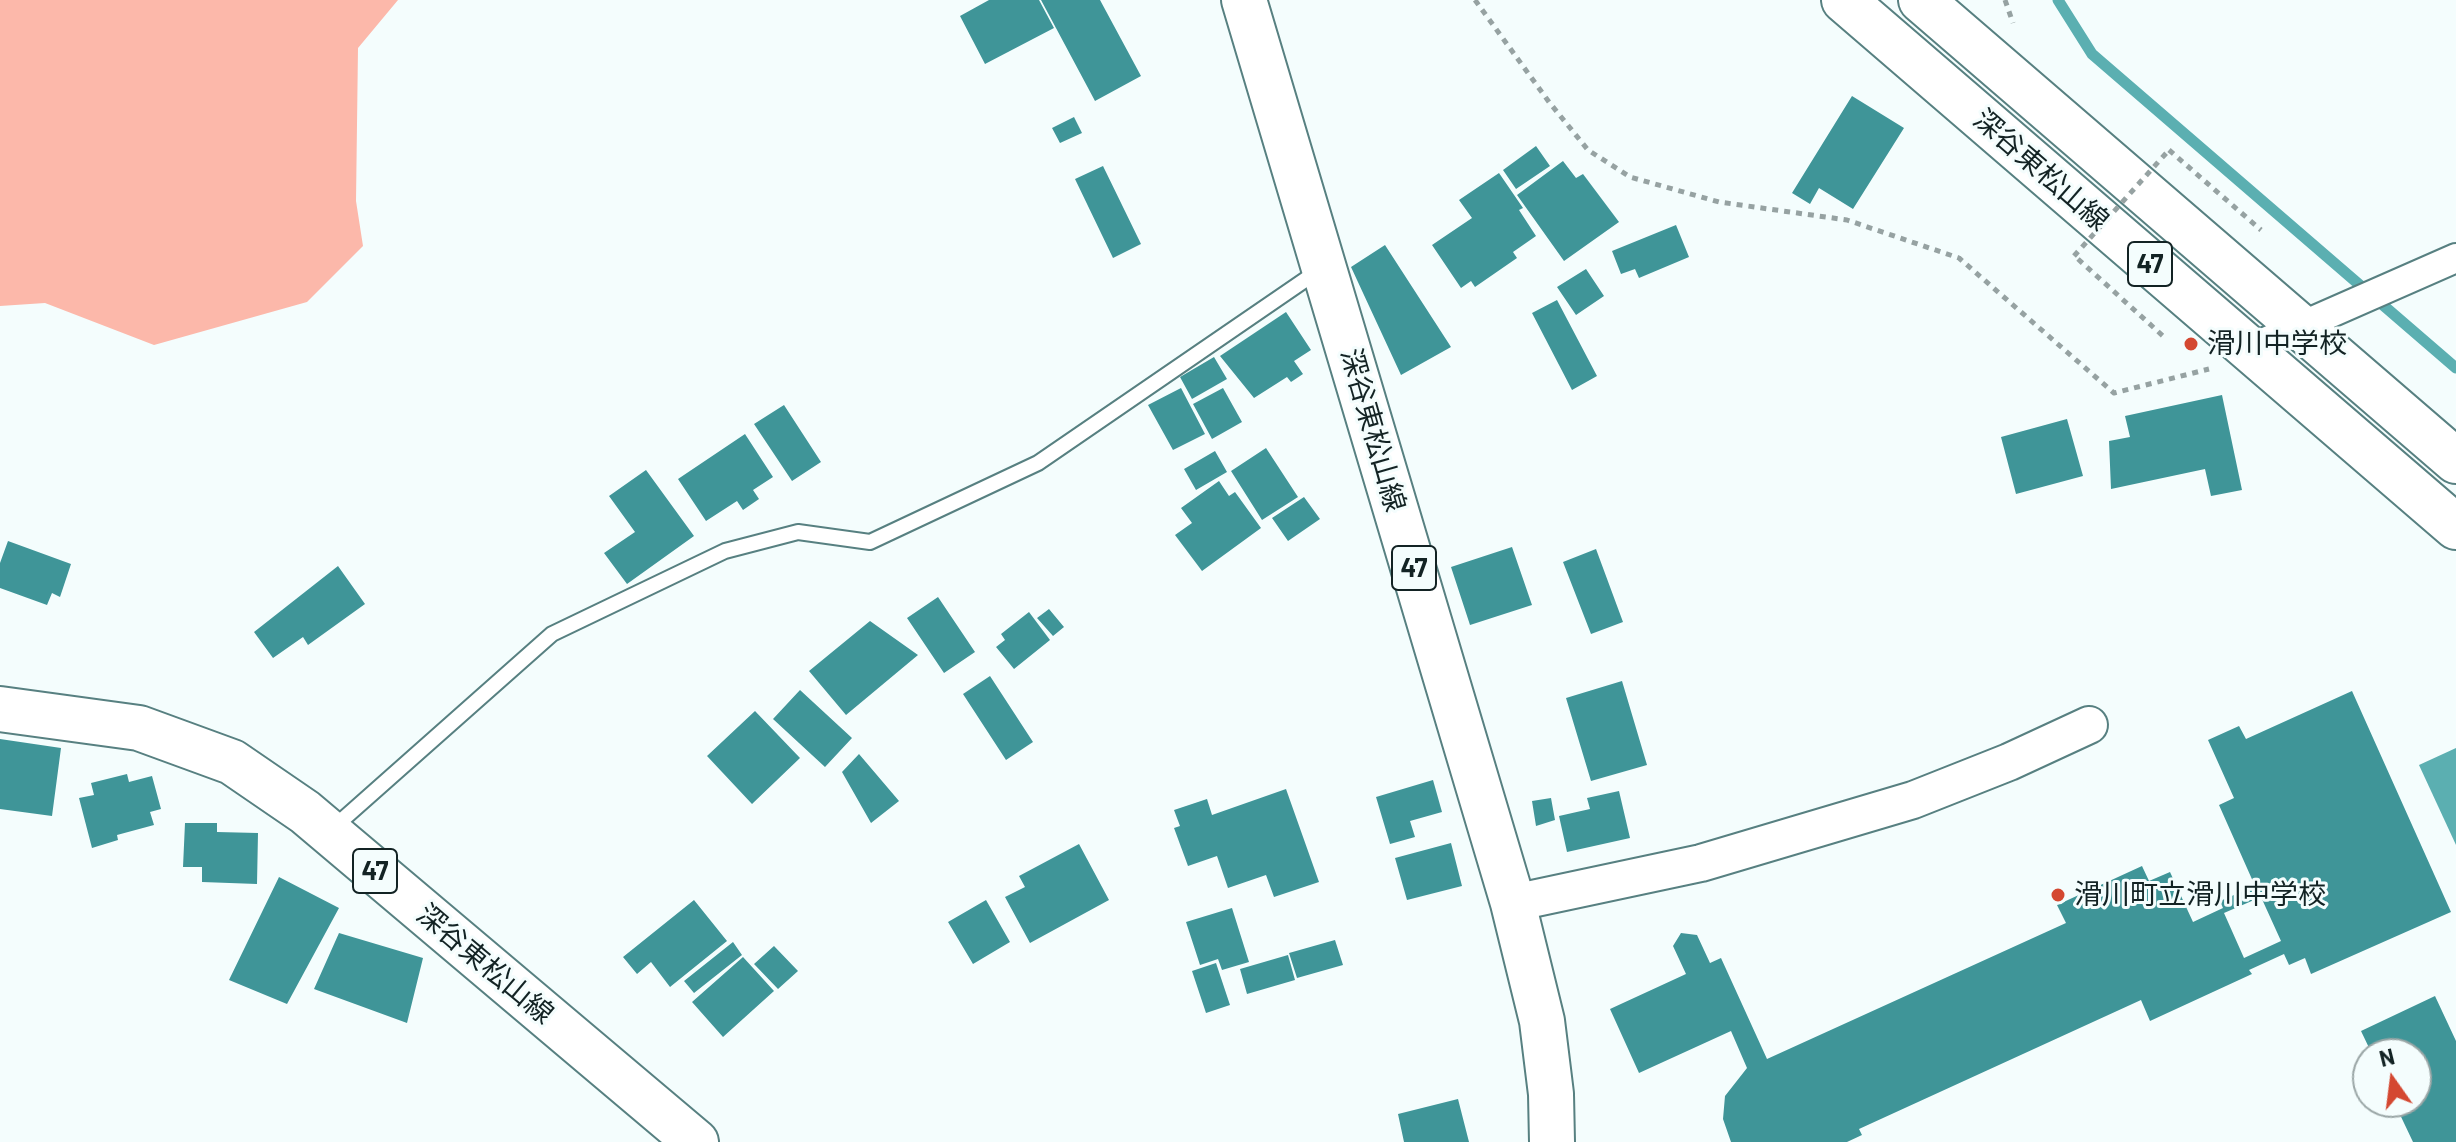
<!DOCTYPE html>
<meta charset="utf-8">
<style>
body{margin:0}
#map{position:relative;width:2456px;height:1142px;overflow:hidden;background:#f4fdfd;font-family:Barlow,sans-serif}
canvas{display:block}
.north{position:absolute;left:2352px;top:1038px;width:80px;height:80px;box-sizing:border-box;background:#f4fdfd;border:2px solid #9aa6a6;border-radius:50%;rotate:346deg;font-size:22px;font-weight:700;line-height:32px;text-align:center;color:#132324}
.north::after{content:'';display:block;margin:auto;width:28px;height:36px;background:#d44831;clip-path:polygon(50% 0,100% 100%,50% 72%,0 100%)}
</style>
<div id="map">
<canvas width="2456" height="1142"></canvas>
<div class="north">N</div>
</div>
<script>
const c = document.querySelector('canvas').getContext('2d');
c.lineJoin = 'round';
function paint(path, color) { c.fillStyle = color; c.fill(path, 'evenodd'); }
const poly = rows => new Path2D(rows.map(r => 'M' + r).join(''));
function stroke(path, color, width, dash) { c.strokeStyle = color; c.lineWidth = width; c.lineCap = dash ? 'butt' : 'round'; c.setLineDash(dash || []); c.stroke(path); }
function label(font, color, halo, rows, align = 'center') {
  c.font = font + ' Barlow,"Noto Sans JP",sans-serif'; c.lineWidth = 6; c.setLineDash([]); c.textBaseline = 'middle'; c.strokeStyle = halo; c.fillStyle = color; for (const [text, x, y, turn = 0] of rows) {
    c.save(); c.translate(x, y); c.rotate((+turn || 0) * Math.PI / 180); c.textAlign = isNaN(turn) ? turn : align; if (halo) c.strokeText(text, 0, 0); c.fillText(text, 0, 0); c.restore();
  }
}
paint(poly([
 [0,0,398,0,358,48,356,201,363,246,307,302,154,345,45,303,0,306]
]), '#fcb8aa');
paint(poly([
 [2456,748,2456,845,2419,765]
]), '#5bafb1');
stroke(poly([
 [2058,0,2092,54,2456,368]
]), '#5bafb1', 11);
paint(poly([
 [989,0,1039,0,1054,28,985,64,960,16],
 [1041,0,1100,0,1141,76,1095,101],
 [1852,96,1904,128,1853,209,1819,188,1810,204,1792,193],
 [1074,117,1082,133,1060,143,1052,128],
 [1536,146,1550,166,1516,189,1503,170],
 [1563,161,1576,178,1583,174,1619,222,1564,261,1517,195],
 [1103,166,1141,244,1113,258,1075,179],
 [1499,173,1523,208,1519,210,1536,236,1513,252,1517,258,1475,287,1471,281,1461,288,1432,245,1472,218,1459,200],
 [1676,225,1689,257,1639,278,1635,269,1621,274,1612,251],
 [1385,245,1451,347,1401,375,1351,267],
 [1586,269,1604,296,1576,315,1557,287],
 [1557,300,1597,376,1572,390,1532,313],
 [1286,312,1311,350,1294,361,1303,374,1291,382,1287,377,1254,398,1220,356],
 [1214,357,1227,379,1192,399,1180,377],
 [1181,388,1205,434,1173,450,1148,405],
 [1223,388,1242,422,1212,439,1193,404],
 [2222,395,2242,490,2211,496,2205,469,2111,489,2109,441,2130,437,2125,416],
 [784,405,821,462,792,481,754,424],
 [2067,419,2083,476,2016,494,2001,437],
 [745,434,773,477,753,490,759,499,743,510,737,501,706,521,678,479],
 [1266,448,1298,497,1262,520,1231,471],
 [1215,451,1227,472,1196,490,1184,469],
 [646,470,694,536,627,584,604,553,635,532,609,496],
 [1219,481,1229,496,1235,492,1261,528,1202,571,1175,535,1192,523,1181,508],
 [1304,497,1320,519,1288,541,1272,518],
 [8,541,71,564,60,597,52,593,47,605,0,588,0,563],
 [1512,547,1532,605,1470,625,1451,567],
 [1596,549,1623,622,1591,634,1563,562],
 [338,566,365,604,308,645,303,637,273,658,254,632],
 [938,597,975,652,944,673,907,618],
 [1049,609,1064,627,1053,636,1037,618],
 [1029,612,1050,640,1014,669,996,647,1005,640,1001,634],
 [870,621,918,655,846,715,809,671],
 [990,676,1033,742,1006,760,963,694],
 [1622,681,1647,765,1591,781,1566,698],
 [800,690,852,738,825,767,773,719],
 [2352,691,2451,912,2311,974,2305,958,2289,965,2284,954,2249,970,2252,974,2150,1021,2141,1000,1859,1129,1862,1135,1847,1142,1731,1142,1723,1119,1725,1096,1747,1068,1731,1031,1639,1073,1610,1009,1686,974,1673,946,1681,933,1697,935,1710,963,1721,958,1767,1059,2066,923,2057,905,2142,866,2149,881,2170,872,2193,922,2223,908,2220,901,2255,886,2219,805,2234,798,2208,740,2239,726,2246,739],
 [2261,897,2281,941,2244,958,2224,913],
 [755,711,800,758,752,804,707,756],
 [0,739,61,748,52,816,0,809],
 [859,754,899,801,871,823,842,772],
 [127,774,129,782,152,776,161,809,150,812,154,825,117,835,118,840,92,848,79,798,94,795,91,783],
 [1433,780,1442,812,1410,821,1415,837,1390,844,1376,797],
 [1286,789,1319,882,1274,897,1266,875,1228,888,1217,856,1188,866,1174,828,1180,826,1174,810,1207,799,1212,815],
 [1619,791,1630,838,1567,852,1559,816,1590,809,1587,798],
 [1551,798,1555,820,1536,826,1532,801],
 [185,823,217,823,217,832,258,833,257,884,202,882,202,867,183,867],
 [1451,843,1462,886,1407,900,1395,858],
 [1079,844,1109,900,1030,943,1005,897,1025,887,1019,876],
 [279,877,339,908,287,1004,229,980],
 [694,900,727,941,670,987,651,962,637,974,623,957],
 [986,900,1010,942,973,964,948,922],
 [1232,908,1249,962,1222,970,1218,959,1200,965,1186,922],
 [339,933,423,958,407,1023,314,989],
 [1335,940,1343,965,1297,978,1289,953],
 [733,942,742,955,694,993,684,981],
 [774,946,798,971,778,989,754,964],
 [1288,955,1295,980,1247,994,1240,969],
 [743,957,774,991,723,1037,692,1002],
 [1216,963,1230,1005,1206,1013,1192,971],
 [2435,996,2456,1041,2456,1142,2413,1142,2394,1102,2416,1102,2416,1054,2372,1054,2361,1031],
 [1458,1099,1469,1142,1404,1142,1398,1114]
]), '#3f9598');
const service = poly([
 [332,829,552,634,725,551,798,532,870,542,1038,463,1318,271]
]);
const minor = poly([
 [2249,349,2456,258]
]);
const tertiary = poly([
 [1513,903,1701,863,1913,800,2009,762,2089,725]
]);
const primary = poly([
 [1244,0,1513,903,1542,1021,1551,1094,1552,1142],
 [1844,0,2456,527],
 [1921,0,2456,461],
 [0,709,139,728,232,762,305,812,696,1142]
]);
stroke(service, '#578081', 18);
stroke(minor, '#578081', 32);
stroke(tertiary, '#578081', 40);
stroke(primary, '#578081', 48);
stroke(poly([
 [1475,0,1549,102,1588,150,1630,177,1719,202,1847,220,1959,258,2114,393,2209,369],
 [2005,0,2013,23],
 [2169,150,2261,230],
 [2078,259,2163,336]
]), '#96a2a2', 5, [6, 6]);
stroke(service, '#fff', 14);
stroke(minor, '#fff', 28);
stroke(tertiary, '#fff', 36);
stroke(primary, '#fff', 44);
stroke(poly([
 [2074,256,2169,150]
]), '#96a2a2', 5, [6, 6]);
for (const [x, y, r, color] of [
 [2191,344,8,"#d44831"],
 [2058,895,8,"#d44831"]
]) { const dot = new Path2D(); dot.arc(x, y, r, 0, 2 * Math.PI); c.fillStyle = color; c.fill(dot); stroke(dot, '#f4fdfd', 3); }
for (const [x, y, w] of [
 [2150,264,44],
 [1414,568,44],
 [375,871,44]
]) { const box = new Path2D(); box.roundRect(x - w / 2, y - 22, w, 44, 6); c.fillStyle = '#f4fdfd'; c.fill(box); stroke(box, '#132324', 2); }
label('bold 26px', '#132324', null, [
 ["47",2150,264],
 ["47",1414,568],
 ["47",375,871]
]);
label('28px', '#132324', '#f4fdfd', [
 ["深谷東松山線",2041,170,41],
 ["深谷東松山線",1373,430,74],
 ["深谷東松山線",485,964,40]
]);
label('28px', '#132324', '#f4fdfd', [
 ["滑川中学校",2207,344],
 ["滑川町立滑川中学校",2074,895]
], 'left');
</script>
